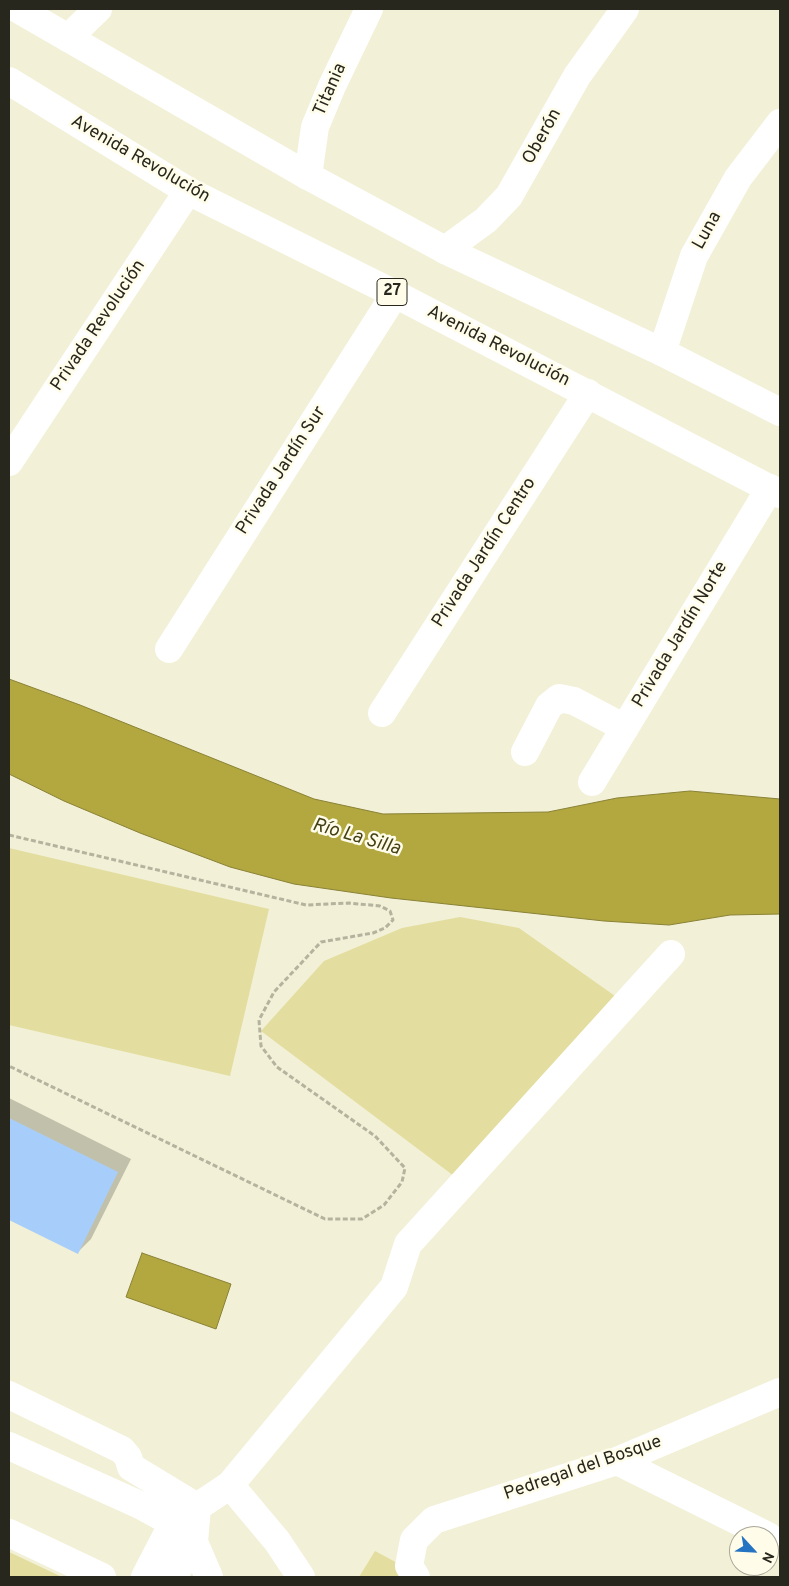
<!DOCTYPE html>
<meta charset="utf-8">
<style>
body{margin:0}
#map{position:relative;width:789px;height:1586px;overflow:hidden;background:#f2f0d6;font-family:Overpass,sans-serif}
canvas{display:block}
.frame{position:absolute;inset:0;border:10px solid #28271e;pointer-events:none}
.north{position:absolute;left:729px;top:1526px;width:50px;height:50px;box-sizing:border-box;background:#fffde9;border:1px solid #a9a798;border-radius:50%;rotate:115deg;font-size:14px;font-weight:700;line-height:20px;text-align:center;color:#28271e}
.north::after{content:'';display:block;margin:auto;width:18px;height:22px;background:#2574c3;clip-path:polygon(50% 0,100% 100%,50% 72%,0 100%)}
</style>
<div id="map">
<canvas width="789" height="1586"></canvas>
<div class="frame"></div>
<div class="north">N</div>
</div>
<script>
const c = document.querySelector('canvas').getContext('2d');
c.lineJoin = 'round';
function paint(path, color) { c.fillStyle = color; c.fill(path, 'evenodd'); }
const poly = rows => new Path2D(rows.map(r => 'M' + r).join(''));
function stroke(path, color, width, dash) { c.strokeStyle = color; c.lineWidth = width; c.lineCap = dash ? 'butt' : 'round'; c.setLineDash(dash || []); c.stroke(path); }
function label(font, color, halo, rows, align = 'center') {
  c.font = font + ' Overpass,sans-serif'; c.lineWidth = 5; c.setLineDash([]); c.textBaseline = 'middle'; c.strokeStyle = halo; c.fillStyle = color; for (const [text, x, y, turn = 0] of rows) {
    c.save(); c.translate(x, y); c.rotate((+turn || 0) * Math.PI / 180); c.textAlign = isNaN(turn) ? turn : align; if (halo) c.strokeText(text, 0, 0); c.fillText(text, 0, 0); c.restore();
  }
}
paint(poly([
 [9,848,269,909,230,1076,9,1025],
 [460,917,519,928,615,996,454,1176,261,1031,324,961,402,928],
 [375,1551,403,1566,407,1577,359,1577],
 [9,1552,62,1577,9,1577]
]), '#e3de9f');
const water = poly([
 [9,679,80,705,314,799,383,814,548,812,617,798,690,791,780,799,780,914,730,915,669,925,604,921,391,898,294,884,230,867,140,833,64,801,9,774,9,679],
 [142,1253,231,1284,216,1329,126,1297,142,1253]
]);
paint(water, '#b2a83f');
stroke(water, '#898135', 1);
paint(poly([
 [9,1098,131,1159,91,1239,78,1252,9,1218]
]), '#0003');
paint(poly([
 [9,1118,118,1172,78,1254,9,1220]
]), '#a7cefa');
stroke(poly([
 [9,835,306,905,349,903,380,906,390,911,393,920,385,928,373,933,321,942,274,992,259,1020,261,1046,277,1067,375,1136,405,1168,402,1182,384,1205,362,1219,325,1219,9,1066]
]), '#b5b39e', 3, [5, 2.5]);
stroke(poly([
 [68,38,98,9],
 [308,176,315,127,332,86,369,9],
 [445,250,486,220,509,196,577,76,625,9],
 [662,352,694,256,738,178,780,123],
 [9,462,188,191],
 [169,649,395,294],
 [382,713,588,393],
 [525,752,549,706,559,698,574,701,625,728],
 [592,782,770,488],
 [9,1395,122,1450,128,1457,131,1467,197,1507],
 [9,1446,140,1505,173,1523],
 [617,1461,768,1536],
 [230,1485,277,1541,301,1577],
 [9,1533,102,1577],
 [194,1542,209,1577],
 [145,1577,173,1523,182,1515,197,1507,230,1485,394,1287,408,1244,671,954],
 [173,1577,194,1542,197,1507],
 [416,1577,409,1566,414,1540,434,1520,617,1461,780,1392]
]), '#fff', 28);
stroke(poly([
 [18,9,308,176,445,250,662,352,780,412],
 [9,81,188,191,395,294,780,494]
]), '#fff', 28);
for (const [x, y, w] of [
 [392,292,30]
]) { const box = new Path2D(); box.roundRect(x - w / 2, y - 13.5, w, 27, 4); c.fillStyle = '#fffde9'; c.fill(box); stroke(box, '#28271e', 1); }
label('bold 16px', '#28271e', null, [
 ["27",392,292]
]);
label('18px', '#28271e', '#fffde9', [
 ["Titania",331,90,-66],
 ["Oberón",543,137,-61],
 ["Avenida Revolución",140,160,30],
 ["Luna",708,231,-61],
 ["Privada Revolución",99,326,-56],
 ["Avenida Revolución",498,347,27],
 ["Privada Jardín Sur",282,471,-57],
 ["Privada Jardín Centro",485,553,-57],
 ["Privada Jardín Norte",681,635,-59],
 ["Pedregal del Bosque",583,1469,-19]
]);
label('italic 19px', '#454116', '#fffde9', [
 ["Río La Silla",356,838,16]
]);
</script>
